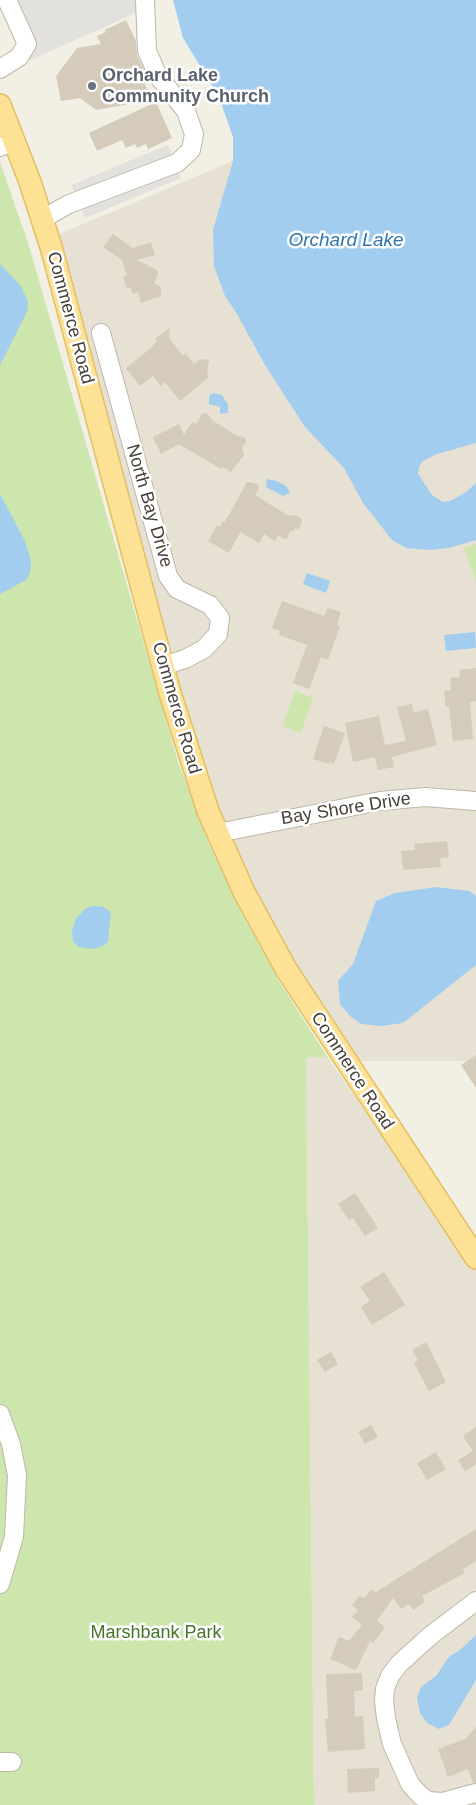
<!DOCTYPE html>
<style>
body{margin:0}
canvas{display:block;background:#f2efe5}
</style>
<canvas width="476" height="1805"></canvas>
<script>
const c = document.querySelector('canvas').getContext('2d');
c.lineJoin = 'round';
function paint(path, color) { c.fillStyle = color; c.fill(path, 'evenodd'); }
const poly = rows => new Path2D(rows.map(r => 'M' + r).join(''));
function stroke(path, color, width, dash) { c.strokeStyle = color; c.lineWidth = width; c.lineCap = dash ? 'butt' : 'round'; c.setLineDash(dash || []); c.stroke(path); }
function label(font, color, halo, rows, align = 'center') {
  c.font = font + ' Arial,sans-serif'; c.lineWidth = 5; c.setLineDash([]); c.textBaseline = 'middle'; c.strokeStyle = halo; c.fillStyle = color; for (const [text, x, y, turn = 0] of rows) {
    c.save(); c.translate(x, y); c.rotate((+turn || 0) * Math.PI / 180); c.textAlign = isNaN(turn) ? turn : align; if (halo) c.strokeText(text, 0, 0); c.fillText(text, 0, 0); c.restore();
  }
}
paint(poly([
 [476,0,476,1061,346,1061,249,902,182,704,137,522,57,235,233,161,311,131],
 [306,1057,328,1058,476,1270,476,1805,314,1805]
]), '#e6e1d3');
paint(poly([
 [0,162,29,246,178,762,209,843,243,916,280,983,328,1058,306,1057,314,1805,0,1805],
 [476,544,476,581,464,548],
 [295,691,313,698,301,733,283,726]
]), '#cce6ae');
paint(poly([
 [0,0,154,0,154,5,26,62],
 [168,145,181,178,85,218,71,185]
]), '#e3e1dd');
paint(poly([
 [173,0,476,0,476,443,437,454,423,461,419,467,418,474,432,495,443,502,450,501,466,492,476,483,476,540,449,548,430,550,406,548,392,540,363,503,344,468,305,427,265,365,237,314,225,296,214,266,213,230,233,161,233,137,219,97,183,38],
 [0,264,20,285,28,301,27,312,0,365],
 [213,393,222,395,228,405,228,413,220,414,220,407,209,404,209,396],
 [267,479,277,481,286,486,290,492,283,496,266,487],
 [0,494,25,541,31,561,30,573,26,580,0,594],
 [307,573,330,581,326,593,303,584],
 [475,632,476,648,446,651,444,635],
 [436,887,469,891,476,896,476,965,403,1023,381,1026,361,1024,350,1016,340,1004,338,981,353,964,376,901,395,893],
 [94,906,103,907,111,912,108,941,103,946,93,949,79,947,73,941,72,930,76,919,86,908],
 [476,1635,476,1680,449,1725,439,1729,427,1723,420,1713,417,1698,421,1687,436,1676,449,1657,460,1650]
]), '#a2cdef');
paint(poly([
 [126,20,136,41,137,55,145,73,141,75,152,100,96,110,80,98,61,101,56,76,77,48,101,44,97,36,106,32,105,30],
 [156,102,172,138,148,149,146,144,137,148,135,144,126,148,122,140,97,151,89,133],
 [113,234,133,248,151,242,155,255,137,260,157,270,158,274,154,283,161,287,161,296,141,303,138,292,133,294,130,287,127,288,123,277,127,276,122,260,103,247],
 [170,328,169,338,183,356,186,354,194,364,201,359,209,360,207,374,209,377,180,401,165,382,161,386,153,376,140,386,126,368,151,348,157,341,155,339],
 [207,413,212,420,237,436,246,438,246,442,242,448,244,455,231,472,222,467,221,469,179,444,161,454,153,437,179,424,184,435,192,422,196,424,202,414],
 [247,482,257,484,259,488,255,495,289,516,296,515,301,518,302,522,298,530,295,528,293,532,291,530,286,540,278,535,275,541,264,534,259,543,240,532,229,553,208,541,217,525,220,527,223,521,225,522],
 [282,601,324,616,328,608,341,612,337,625,340,626,328,660,321,657,309,689,293,683,307,645,279,635,280,631,272,628],
 [476,668,476,701,470,702,473,739,453,741,449,707,446,707,444,691,451,690,450,678,460,677,459,670],
 [412,704,414,713,428,709,437,745,392,757,394,767,378,770,375,757,353,762,345,723,379,716,385,745,406,741,397,707],
 [324,726,345,733,334,764,330,762,329,764,313,759],
 [447,841,449,857,440,858,441,867,403,870,401,851,415,850,414,844],
 [476,1055,476,1088,461,1065],
 [355,1193,378,1228,365,1236,353,1218,349,1220,338,1204],
 [384,1272,405,1305,372,1325,361,1307,370,1301,360,1287],
 [426,1342,446,1382,429,1391,414,1363,418,1360,412,1350],
 [331,1352,338,1364,325,1372,317,1360],
 [371,1425,378,1437,365,1444,358,1432],
 [476,1427,476,1464,465,1471,458,1460,473,1451,463,1436],
 [436,1452,446,1469,427,1480,417,1463],
 [476,1529,476,1561,463,1569,465,1573,422,1596,425,1602,413,1610,409,1604,401,1609,393,1598,377,1621,385,1627,373,1643,370,1641,356,1670,330,1659,339,1637,349,1641,362,1625,352,1617,358,1610,352,1606,359,1596,365,1598,371,1589,376,1592],
 [362,1673,363,1690,354,1691,355,1717,363,1716,365,1749,328,1752,325,1719,328,1719,326,1674],
 [476,1727,476,1783,473,1783,468,1769,448,1777,438,1749,465,1739],
 [379,1768,379,1778,375,1778,375,1791,348,1793,347,1769]
]), '#d4cbbb');
const minor = poly([
 [0,69,19,57,27,44,7,0],
 [0,147,15,141],
 [42,219,69,204,177,163,191,150,194,134,186,111,158,76,147,51,145,0],
 [101,333,168,576,177,589,210,605,220,618,218,634,204,649,185,659,163,666],
 [218,833,380,801,425,797,476,801],
 [0,1414,11,1444,17,1475,14,1537,0,1584],
 [476,1601,430,1636,399,1664,390,1676,385,1689,384,1701,386,1718,392,1744,410,1784,420,1795,428,1801,443,1802,476,1793],
 [0,1762,12,1762]
]);
const major = poly([
 [0,105,30,182,52,250,170,693,208,811,244,892,286,969,476,1258]
]);
stroke(minor, '#beb7a8', 20);
stroke(major, '#e2bf64', 24);
stroke(minor, '#fff', 18);
stroke(major, '#fde194', 21);
for (const [x, y, r, color] of [
 [92,86,5,"#6b7280"]
]) { const dot = new Path2D(); dot.arc(x, y, r, 0, 2 * Math.PI); c.fillStyle = color; c.fill(dot); stroke(dot, '#fff', 2); }
label('bold 18px', '#5b616d', '#fff', [
 ["Orchard Lake",102,76],
 ["Community Church",102,97]
], 'left');
label('18px', '#453f35', '#fff', [
 ["Commerce Road",70,318,75],
 ["North Bay Drive",149,506,74],
 ["Commerce Road",176,708,74],
 ["Bay Shore Drive",346,809,-9],
 ["Commerce Road",352,1071,57]
]);
label('18px', '#447529', '#fff', [
 ["Marshbank Park",156,1633]
]);
label('italic 19px', '#3076af', '#fff', [
 ["Orchard Lake",346,241]
]);
</script>
